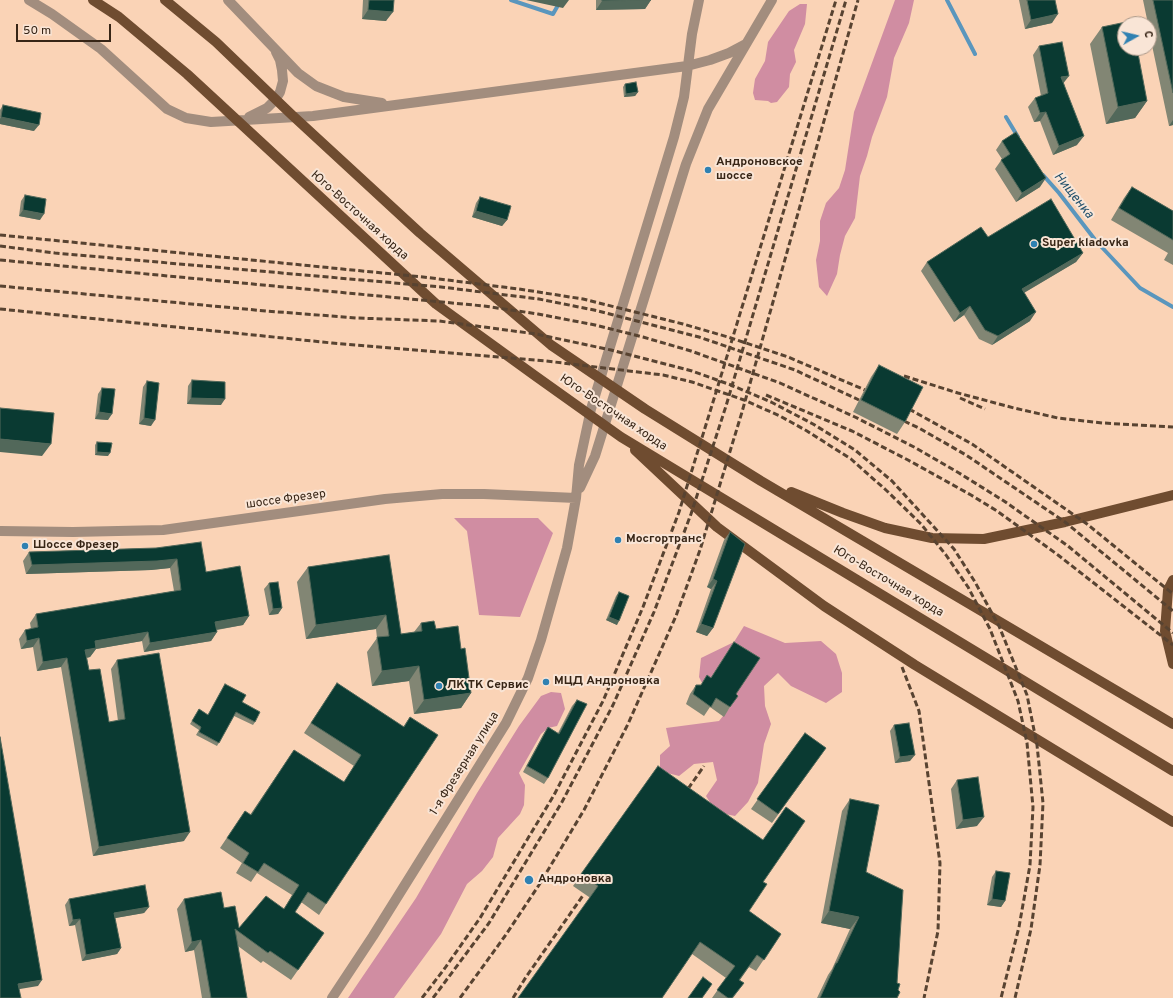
<!DOCTYPE html>
<meta charset="utf-8">
<style>
body{margin:0}
#map{position:relative;width:1173px;height:998px;overflow:hidden;background:#fad3b6;font-family:Overpass,sans-serif}
canvas{display:block}
.north{position:absolute;left:1117px;top:16px;width:40px;height:40px;box-sizing:border-box;background:#f9e5d6;border:1px solid #ab9889;border-radius:50%;rotate:82deg;font-size:11px;font-weight:700;line-height:16px;text-align:center;color:#372516}
.north::after{content:'';display:block;margin:auto;width:14px;height:18px;background:#2f81b2;clip-path:polygon(50% 0,100% 100%,50% 72%,0 100%)}
.scale{position:absolute;left:16px;top:24px;width:95px;height:18px;box-sizing:border-box;border:2px solid #372516;border-top:0;padding-left:5px;font-size:12px;line-height:14px;white-space:nowrap;color:#372516;-webkit-text-stroke:3px #f9e5d6;paint-order:stroke}
</style>
<div id="map">
<canvas width="1173" height="998"></canvas>
<div class="north">С</div>
<div class="scale">50 m</div>
</div>
<script>
const c = document.querySelector('canvas').getContext('2d');
c.lineJoin = 'round';
function paint(path, color) { c.fillStyle = color; c.fill(path, 'evenodd'); }
const poly = rows => new Path2D(rows.map(r => 'M' + r).join(''));
function stroke(path, color, width, dash) { c.strokeStyle = color; c.lineWidth = width; c.lineCap = dash ? 'butt' : 'round'; c.setLineDash(dash || []); c.stroke(path); }
function label(font, color, halo, rows, align = 'center') {
  c.font = font + ' Overpass,sans-serif'; c.lineWidth = 4; c.setLineDash([]); c.textBaseline = 'middle'; c.strokeStyle = halo; c.fillStyle = color; for (const [text, x, y, turn = 0] of rows) {
    c.save(); c.translate(x, y); c.rotate((+turn || 0) * Math.PI / 180); c.textAlign = isNaN(turn) ? turn : align; if (halo) c.strokeText(text, 0, 0); c.fillText(text, 0, 0); c.restore();
  }
}
paint(poly([
 [895,0,914,0,909,23,894,58,887,97,872,137,867,156,860,176,855,218,845,236,840,255,837,274,827,296,819,287,816,260,820,241,820,221,826,203,839,188,845,170,854,112],
 [800,4,807,4,805,24,794,50,796,62,790,74,789,87,777,102,771,103,768,101,755,100,753,93,755,79,765,61,768,42,789,11],
 [454,518,538,518,553,533,520,617,479,615,467,531],
 [744,626,785,643,821,641,836,654,842,673,842,692,826,703,791,686,778,673,764,686,765,706,771,724,764,744,758,783,748,802,735,816,716,812,706,796,717,780,713,762,694,764,679,776,660,771,660,755,670,746,666,728,719,721,731,706,738,688,707,693,699,677,701,658,734,642],
 [551,692,561,693,565,709,557,726,548,728,541,734,519,773,525,785,524,805,520,814,498,838,493,857,482,871,467,884,441,934,394,998,348,998,416,898,477,793,519,726,541,696]
]), '#d08da2');
stroke(poly([
 [511,0,553,14,561,0],
 [947,0,975,54],
 [1006,117,1018,137],
 [1043,175,1059,193,1096,241,1140,288,1173,307]
]), '#5a96bd', 4);
stroke(poly([
 [29,0,52,14,101,49,167,109,186,118,211,122,313,116,687,66,710,60,729,53,746,44],
 [228,0,298,73,316,86,344,97,382,103],
 [249,117,267,108,275,100,280,92,283,81,282,70,280,60,276,52],
 [580,488,595,456,686,164,708,109,772,0],
 [0,531,73,532,163,530,385,499,442,494,484,494,576,498],
 [332,998,373,936,506,723,528,678,541,640,567,548,576,498,579,465,591,409,674,137,684,97,692,34,699,0]
]), '#a28d7e', 10);
stroke(poly([
 [93,0,119,17,187,74,436,304,534,375,621,437,1173,771],
 [165,0,216,42,292,115,420,233,551,345,645,409,761,481,1173,724],
 [635,450,717,527,824,606,915,665,1173,822],
 [791,492,843,513,885,528,932,538,984,539,1065,522,1173,495],
 [1173,580,1168,590,1165,631,1173,664]
]), '#6f4c30', 10);
stroke(poly([
 [0,235,423,277,519,289,583,299,683,324,728,337,788,357,865,390],
 [0,246,55,253,441,287,539,299,594,310,699,337,795,370,859,400],
 [0,260,484,306,538,314,595,325,643,337,691,351,780,383,855,417,914,447,959,473,1004,501,1068,546,1173,633],
 [0,286,266,311,357,318,439,321,536,334,611,350,692,371,731,385,771,402,813,424,855,450,892,481,954,549,975,582,999,626,1027,695,1037,745,1043,803,1040,865,1031,929,1015,998],
 [0,309,332,343,546,361,663,375,692,382,744,400,780,416,807,431,851,459,887,491,921,524,946,555,968,587,990,629,1018,701,1027,743,1033,807,1030,865,1019,927,1001,998],
 [904,376,958,393,1014,408,1058,418,1103,423,1173,427],
 [766,395,852,431,908,460,971,495,997,511,1058,555,1173,645],
 [960,398,985,409],
 [909,409,972,444,1087,524,1173,594],
 [904,421,919,428,966,455,1065,522,1173,611],
 [902,667,919,711,921,725,940,863,938,931,924,998],
 [683,796,704,766],
 [422,998,445,968,480,918,554,795,603,701,643,607,679,512,713,402,836,0],
 [433,998,489,923,562,802,613,705,654,612,691,514,726,406,846,0],
 [460,998,505,936,539,885,584,810,628,724,676,616,700,550,742,412,858,0],
 [513,998,526,977,584,894]
]), '#584331', 3, [6, 3]);
paint(poly([
 [363,0,394,0,386,21,362,19],
 [596,0,651,0,645,9,596,10],
 [1019,0,1055,0,1052,23,1025,29],
 [1143,0,1173,0,1173,125,1169,126,1149,31,1149,24,1148,24],
 [1102,27,1147,101,1135,118,1106,124,1090,44],
 [1039,46,1064,83,1077,145,1053,155,1040,121,1034,122,1028,107,1035,98,1041,96,1033,55],
 [625,84,638,92,635,96,624,97,623,87],
 [3,105,34,131,0,124,0,110],
 [1002,141,1040,187,1016,202,995,169,1002,159,996,150],
 [1132,187,1173,211,1173,265,1164,260,1168,253,1111,220,1124,198],
 [25,195,40,220,19,216,21,201],
 [480,197,507,220,502,226,472,217,476,203],
 [988,237,1083,253,1076,262,1024,293,1030,321,992,345,979,339,964,315,954,322,921,271,927,262],
 [879,365,905,422,897,434,853,412,871,377],
 [192,380,221,405,187,404,188,386],
 [147,381,151,426,139,424,143,387],
 [102,388,108,420,95,419,98,394],
 [97,442,108,456,95,455,95,445],
 [730,532,713,628,707,636,696,632,711,589,707,587,724,540],
 [156,548,206,572,249,616,243,625,217,630,217,632,211,641,144,652,142,641,96,649,90,657,87,658,89,670,109,722,118,721,111,669,117,660,184,841,93,856,61,667,37,671,33,647,21,649,19,639,25,630,31,629,30,623,36,614,174,591,170,568,151,570,26,574,23,561,29,552],
 [389,555,401,634,414,632,421,623,436,629,461,649,471,693,461,708,414,714,409,681,372,686,367,652,377,638,376,629,306,639,297,582,308,567],
 [269,583,282,608,278,614,269,615,264,589],
 [619,592,617,625,606,620,616,596],
 [734,642,736,694,730,707,724,717,710,707,704,716,686,704,690,694,696,685,701,685,711,678],
 [337,683,403,727,410,717,326,904,319,915,301,902,295,912,324,933,291,980,263,961,261,963,238,946,247,998,202,998,194,950,185,952,177,909,184,899,224,908,239,928,284,909,292,895,257,873,251,882,236,873,242,863,220,848,245,811,250,815,294,750,344,782,354,766,304,733],
 [225,684,242,702,255,722,253,725,234,716,217,746,196,735,199,730,190,724,199,709,208,715],
 [577,700,548,778,544,784,523,772,544,733,548,727,558,733,572,706],
 [894,725,910,761,895,763,890,731],
 [805,733,826,748,772,823,751,809],
 [658,766,763,882,749,911,781,934,756,971,749,967,740,980,744,983,733,998,712,998,726,978,692,954,589,897,573,886],
 [957,780,977,826,956,829,951,789],
 [850,799,866,872,897,983,897,998,817,998,828,975,832,969,850,929,821,923,842,811],
 [996,871,1005,901,1001,907,987,905,992,877],
 [69,899,149,907,144,913,115,918,121,948,117,954,82,961,75,925,69,926,65,905]
]), '#828674');
paint(poly([
 [526,0,569,0,563,8],
 [651,0,645,9,596,10,602,1],
 [368,10,393,12,386,21,362,19],
 [1058,14,1052,23,1025,29,1031,20],
 [1069,76,1062,85,1061,77],
 [638,92,635,96,624,97,626,94],
 [1147,101,1135,118,1106,124,1118,107],
 [1046,112,1040,121,1034,122,1040,113],
 [1,117,39,125,34,131,0,124,0,119],
 [1173,120,1173,125,1169,126],
 [1084,136,1077,145,1053,155,1059,146],
 [1046,178,1040,187,1016,202,1022,193],
 [23,210,44,214,40,220,19,216],
 [476,211,507,220,502,226,472,217],
 [1083,253,1076,262,1015,298,1022,289],
 [970,306,964,315,954,322,960,313],
 [1036,312,1030,321,992,345,998,336],
 [191,398,225,399,221,405,187,404],
 [99,412,112,414,108,420,95,419],
 [144,418,155,420,151,426,139,424],
 [0,439,51,444,42,456,0,452],
 [97,452,110,453,108,456,95,455],
 [177,559,170,568,151,570,26,574,32,565],
 [713,579,717,581,711,589,707,587],
 [282,608,278,614,269,615,273,609],
 [386,615,376,629,306,639,316,625],
 [249,616,243,625,209,631,215,622],
 [609,617,619,621,617,625,606,620],
 [701,624,713,628,707,636,696,632],
 [148,632,142,641,96,649,90,657,79,659,85,650,95,641],
 [217,632,211,641,144,652,150,643],
 [39,638,33,647,21,649,27,641],
 [67,658,61,667,37,671,43,662],
 [419,666,409,681,372,686,382,671],
 [471,693,461,708,414,714,424,700],
 [915,755,910,761,895,763,900,757],
 [984,817,977,826,956,829,963,820],
 [190,832,184,841,93,856,99,847],
 [992,899,1005,901,1001,907,987,905],
 [149,907,144,913,110,919,114,913],
 [829,911,859,917,850,929,821,923],
 [80,919,75,925,69,926,73,920],
 [201,940,194,950,185,952,192,942],
 [121,948,117,954,82,961,86,955],
 [42,980,38,986,14,990,18,984]
]), '#52685a');
const building = poly([
 [369,0,394,0,393,12,368,10,369,0],
 [602,0,651,0,602,1,602,0],
 [1027,0,1055,0,1058,14,1031,20,1027,0],
 [1153,0,1173,0,1173,93,1153,0],
 [1131,21,1132,24,1125,24,1125,48,1137,48,1147,101,1118,107,1102,27,1131,21],
 [1062,42,1069,76,1061,77,1084,136,1059,146,1046,112,1040,113,1035,98,1048,93,1039,46,1062,42],
 [636,82,638,92,626,94,625,84,636,82],
 [3,105,41,113,39,125,1,117,3,105],
 [1016,132,1046,178,1022,193,1001,160,1010,154,1002,141,1016,132],
 [1132,187,1173,211,1173,240,1119,208,1132,187],
 [25,195,46,199,44,214,23,210,25,195],
 [480,197,511,206,507,220,476,211,480,197],
 [1051,199,1083,253,1022,289,1036,312,998,336,985,330,970,306,960,313,927,262,981,227,988,237,1051,199],
 [879,365,923,387,905,422,861,400,879,365],
 [192,380,225,382,225,399,191,398,192,380],
 [147,381,159,383,155,420,144,418,147,381],
 [102,388,115,389,112,414,99,412,102,388],
 [0,408,54,413,51,444,0,439,0,408],
 [97,442,112,443,110,453,97,452,97,442],
 [730,532,745,544,713,628,701,624,717,581,713,579,730,532],
 [201,542,206,572,240,566,249,616,215,622,217,632,150,643,148,632,95,641,96,648,85,650,89,670,100,669,109,722,125,719,117,660,159,653,190,832,99,847,67,658,43,662,39,638,27,641,25,630,38,627,36,614,181,590,177,559,157,561,32,565,29,552,156,548,201,542],
 [389,555,401,634,422,631,421,623,434,621,436,629,458,626,461,649,465,648,471,693,424,700,419,666,382,671,377,637,389,636,386,615,316,625,308,567,389,555],
 [278,582,282,608,273,609,269,583,278,582],
 [619,592,629,596,619,621,609,617,619,592],
 [734,642,760,658,736,694,738,696,730,707,716,698,711,707,693,694,696,685,701,685,707,675,711,678,734,642],
 [337,683,404,727,410,717,438,735,326,904,308,892,295,912,324,933,298,970,270,951,268,953,235,929,247,998,211,998,201,940,192,942,184,899,221,892,224,908,235,906,239,928,266,896,284,909,299,885,264,863,258,872,243,863,249,853,227,838,245,811,251,815,294,750,344,782,361,755,311,723,337,683],
 [225,684,246,695,242,702,260,712,255,722,236,712,219,743,199,732,201,727,192,721,199,709,208,715,225,684],
 [577,700,587,704,548,778,527,766,548,727,559,734,577,700],
 [909,723,915,755,900,757,894,725,909,723],
 [805,733,826,748,778,814,757,799,805,733],
 [0,737,42,980,18,984,21,998,0,998,0,737],
 [658,766,763,840,786,807,805,821,763,882,767,884,749,911,781,934,764,960,757,955,739,980,744,983,732,998,728,998,717,990,735,966,700,942,662,998,518,998,598,886,581,874,658,766],
 [978,777,984,817,963,820,957,780,978,777],
 [850,799,879,805,866,872,903,890,897,983,900,984,898,990,900,992,897,998,820,998,836,963,837,963,859,917,829,911,850,799],
 [996,871,1010,873,1005,901,992,899,996,871],
 [145,885,149,907,114,913,121,948,86,955,80,919,73,920,69,899,145,885],
 [703,977,712,984,702,998,688,998,703,977]
]);
paint(building, '#0a3a32');
stroke(building, '#52685a', 1);
for (const [x, y, r, color] of [
 [708,170,4,"#2f81b2"],
 [1034,244,4,"#2f81b2"],
 [618,540,4,"#2f81b2"],
 [25,546,4,"#2f81b2"],
 [546,682,4,"#2f81b2"],
 [439,686,4,"#2f81b2"],
 [529,880,5,"#2f81b2"]
]) { const dot = new Path2D(); dot.arc(x, y, r, 0, 2 * Math.PI); c.fillStyle = color; c.fill(dot); stroke(dot, '#f9e5d6', 1.5); }
label('bold 12px', '#372516', '#f9e5d6', [
 ["Андроновское",716,163],
 ["шоссе",716,177],
 ["Super kladovka",1042,244],
 ["Мосгортранс",626,540],
 ["Шоссе Фрезер",33,546],
 ["МЦД Андроновка",554,682],
 ["ЛК ТК Сервис",447,686],
 ["Андроновка",538,880]
], 'left');
label('12px', '#372516', '#f9e5d6', [
 ["Юго-Восточная хорда",359,216,42],
 ["Юго-Восточная хорда",613,413,34],
 ["шоссе Фрезер",286,500,-8],
 ["Юго-Восточная хорда",888,582,31],
 ["1-я Фрезерная улица",465,764,-58]
]);
label('italic 13px', '#1f4e6a', '#f9e5d6', [
 ["Нищенка",1073,196,51]
]);
</script>
